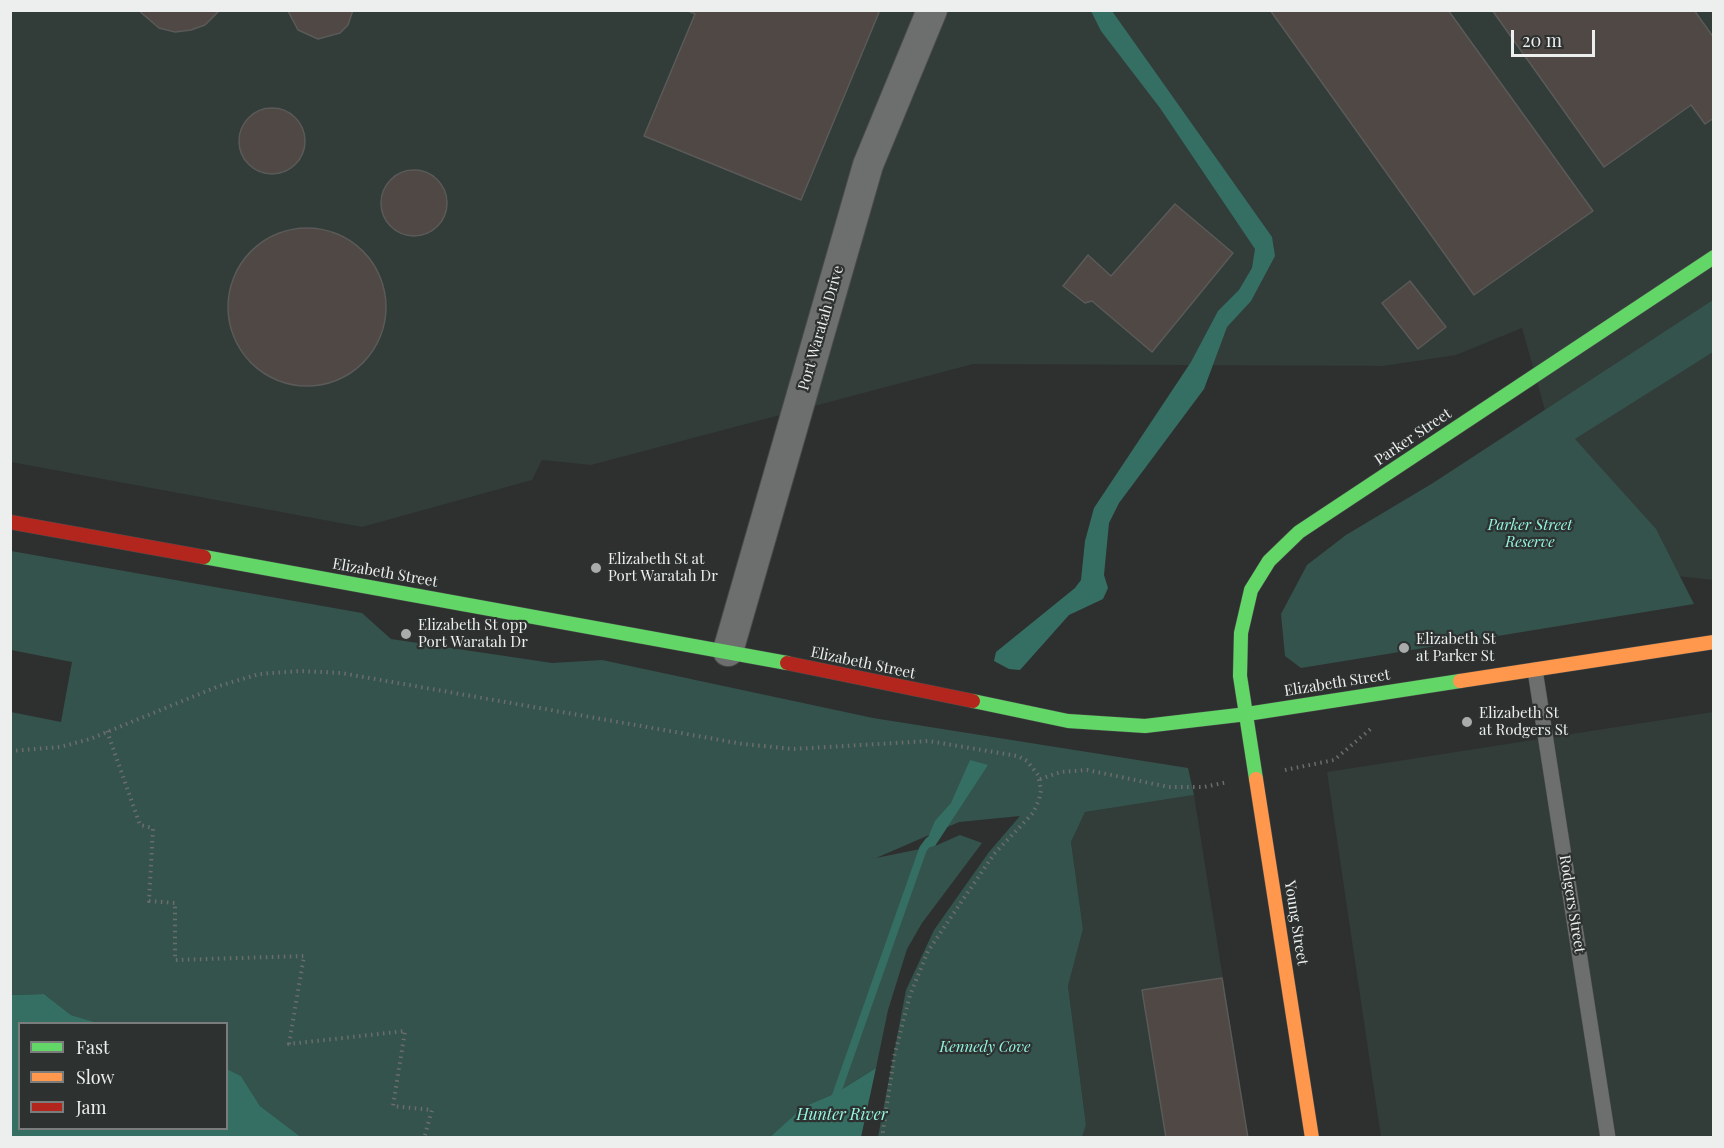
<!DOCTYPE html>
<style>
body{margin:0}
#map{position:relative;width:1724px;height:1148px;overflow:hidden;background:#2e302f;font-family:"Playfair Display",serif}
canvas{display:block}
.frame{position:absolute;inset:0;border:12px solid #edefef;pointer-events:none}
.legend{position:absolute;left:18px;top:1022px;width:210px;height:108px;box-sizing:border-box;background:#2d3130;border:2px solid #7a7d7c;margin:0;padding:8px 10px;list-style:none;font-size:18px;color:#edefef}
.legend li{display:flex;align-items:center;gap:12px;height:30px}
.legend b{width:30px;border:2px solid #7a7d7c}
.scale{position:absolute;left:1511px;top:30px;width:84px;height:27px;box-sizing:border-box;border:3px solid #edefef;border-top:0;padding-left:8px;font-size:18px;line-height:21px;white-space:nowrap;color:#edefef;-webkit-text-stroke:4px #2d3130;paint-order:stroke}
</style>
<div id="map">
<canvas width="1724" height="1148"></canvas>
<div class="frame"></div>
<ul class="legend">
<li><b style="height:8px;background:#63d668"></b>Fast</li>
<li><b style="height:8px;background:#ff974d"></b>Slow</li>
<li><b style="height:8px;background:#b3261e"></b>Jam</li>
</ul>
<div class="scale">20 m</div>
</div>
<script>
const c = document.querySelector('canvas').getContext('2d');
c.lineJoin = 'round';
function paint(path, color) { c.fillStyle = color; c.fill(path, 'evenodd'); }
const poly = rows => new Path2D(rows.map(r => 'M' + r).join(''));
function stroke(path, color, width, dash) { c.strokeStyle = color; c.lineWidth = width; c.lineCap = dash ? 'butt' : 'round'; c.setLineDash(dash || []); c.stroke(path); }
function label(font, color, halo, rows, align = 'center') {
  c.font = font + ' "Playfair Display",serif'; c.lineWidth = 4.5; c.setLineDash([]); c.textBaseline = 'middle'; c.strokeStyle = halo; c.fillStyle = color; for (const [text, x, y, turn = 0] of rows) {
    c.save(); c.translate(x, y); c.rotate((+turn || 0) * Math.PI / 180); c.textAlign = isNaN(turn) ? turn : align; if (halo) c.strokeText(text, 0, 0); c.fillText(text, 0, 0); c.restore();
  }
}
paint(poly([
 [10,11,1713,11,1713,580,1651,573,1552,435,1522,328,1456,355,1383,366,973,364,591,465,542,460,532,480,362,527,11,462],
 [1713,712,1713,1137,1381,1137,1327,772],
 [1194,795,1248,1137,1082,1137,1086,1125,1068,986,1083,929,1071,842,1085,812]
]), '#323c39');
paint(poly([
 [1713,300,1713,352,1575,439,1656,529,1694,604,1301,668,1285,656,1281,614,1307,565,1346,535,1433,483],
 [11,551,362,613,391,639,552,663,602,660,873,718,1188,768,1194,795,1085,812,1071,842,1083,929,1068,986,1086,1125,1082,1137,878,1137,906,990,934,930,989,852,1020,816,959,822,876,858,935,846,960,835,982,843,922,923,907,949,888,1010,876,1068,836,1093,803,1107,770,1137,301,1137,260,1106,241,1076,227,1069,226,1024,98,1023,71,1015,44,994,11,995,11,712,61,722,72,662,11,650]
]), '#34534c');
paint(poly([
 [1091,11,1112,11,1272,237,1275,256,1251,301,1227,327,1204,389,1119,503,1109,523,1104,575,1108,588,1103,599,1069,615,1020,670,1009,669,994,661,996,652,1075,588,1081,580,1085,541,1094,508,1191,362,1218,311,1239,290,1252,268,1255,249,1160,108,1101,31],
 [970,760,988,765,935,846,923,849,935,821,951,803],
 [44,994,71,1015,98,1023,20,1024,20,1128,226,1128,227,1069,241,1076,260,1106,301,1137,11,1137,11,995],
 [876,1068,861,1137,770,1137,803,1107,836,1093]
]), '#356f64');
stroke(poly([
 [834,1101,923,849,929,841]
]), '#356f64', 8);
const building = poly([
 [138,10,220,10,205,25,191,30,175,32,159,28,138,10],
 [353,10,348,25,340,33,318,39,298,30,288,11,353,10],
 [686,10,880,10,801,200,644,136,695,14,686,10],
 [1270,10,1448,10,1593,211,1474,295,1270,10],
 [1492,10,1694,10,1714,38,1714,118,1705,124,1691,105,1604,167,1492,10],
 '239 141a33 33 0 1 1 66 0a33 33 0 1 1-66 0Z',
 '381 203a33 33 0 1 1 66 0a33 33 0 1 1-66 0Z',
 [1175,204,1233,253,1152,352,1092,301,1085,303,1063,286,1088,255,1111,276,1175,204],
 '228 307a79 79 0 1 1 158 0a79 79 0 1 1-158 0Z',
 [1410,281,1446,327,1418,349,1382,303,1410,281],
 [1222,978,1248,1138,1166,1138,1142,990,1222,978]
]);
paint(building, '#4f4844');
stroke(building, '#5a5a59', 1.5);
const lane = poly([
 [1535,670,1608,1138]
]);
const street = poly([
 [728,651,868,165,932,10]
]);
const fast = poly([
 [204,557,787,663],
 [973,701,1068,721,1145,726,1247,714,1460,681],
 [1256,779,1240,676,1241,633,1251,590,1269,561,1299,532,1714,257]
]);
const slow = poly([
 [1460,681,1714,642],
 [1256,779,1312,1138]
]);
const jam = poly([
 [10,522,204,557],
 [787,663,973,701]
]);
stroke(lane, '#4a4c4b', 16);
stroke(street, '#4a4c4b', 32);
stroke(fast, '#4a4c4b', 15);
stroke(slow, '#4a4c4b', 15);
stroke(jam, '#4a4c4b', 15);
stroke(poly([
 [107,731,140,825,153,828,149,901,175,903,175,960,304,956,289,1044,405,1031,393,1106,432,1110,424,1138],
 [10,751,60,747,90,739,219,686,259,674,300,671,341,673,743,744,793,749,929,741,1018,756,1027,761,1038,775,1041,790,1039,800,1033,813,994,854,928,951,910,995,894,1057,882,1138],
 [1285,770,1334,760,1373,727],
 [1040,779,1061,772,1087,770,1169,787,1204,787,1228,782]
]), '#6b6d6c', 4, [1.5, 4.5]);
stroke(lane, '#6d6e6e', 15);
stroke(street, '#6d6e6e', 30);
stroke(fast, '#63d668', 14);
stroke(slow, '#ff974d', 14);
stroke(jam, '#b3261e', 14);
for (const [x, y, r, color] of [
 [596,568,6,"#aaacac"],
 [406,634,6,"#aaacac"],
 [1404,648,6,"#aaacac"],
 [1467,722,6,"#aaacac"]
]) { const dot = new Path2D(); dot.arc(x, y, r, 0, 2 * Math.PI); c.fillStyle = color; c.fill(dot); stroke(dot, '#2d3130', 2); }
label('15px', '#edefef', '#2d3130', [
 ["Port Waratah Drive",821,328,-74],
 ["Parker Street",1413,437,-34],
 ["Elizabeth Street",385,573,10],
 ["Elizabeth Street",863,663,12],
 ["Elizabeth Street",1337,683,-9],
 ["Rodgers Street",1572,904,81],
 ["Young Street",1296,923,81]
]);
label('italic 15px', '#93f6e1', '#2d3130', [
 ["Parker Street",1530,525],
 ["Reserve",1530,542],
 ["Kennedy Cove",985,1047]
]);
label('15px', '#edefef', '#2d3130', [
 ["Elizabeth St at",608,559],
 ["Port Waratah Dr",608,576],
 ["Elizabeth St opp",418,625],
 ["Port Waratah Dr",418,642],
 ["Elizabeth St",1416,639],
 ["at Parker St",1416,656],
 ["Elizabeth St",1479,713],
 ["at Rodgers St",1479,730]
], 'left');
label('italic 16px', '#95f8e3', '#2d3130', [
 ["Hunter River",842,1115]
]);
</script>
